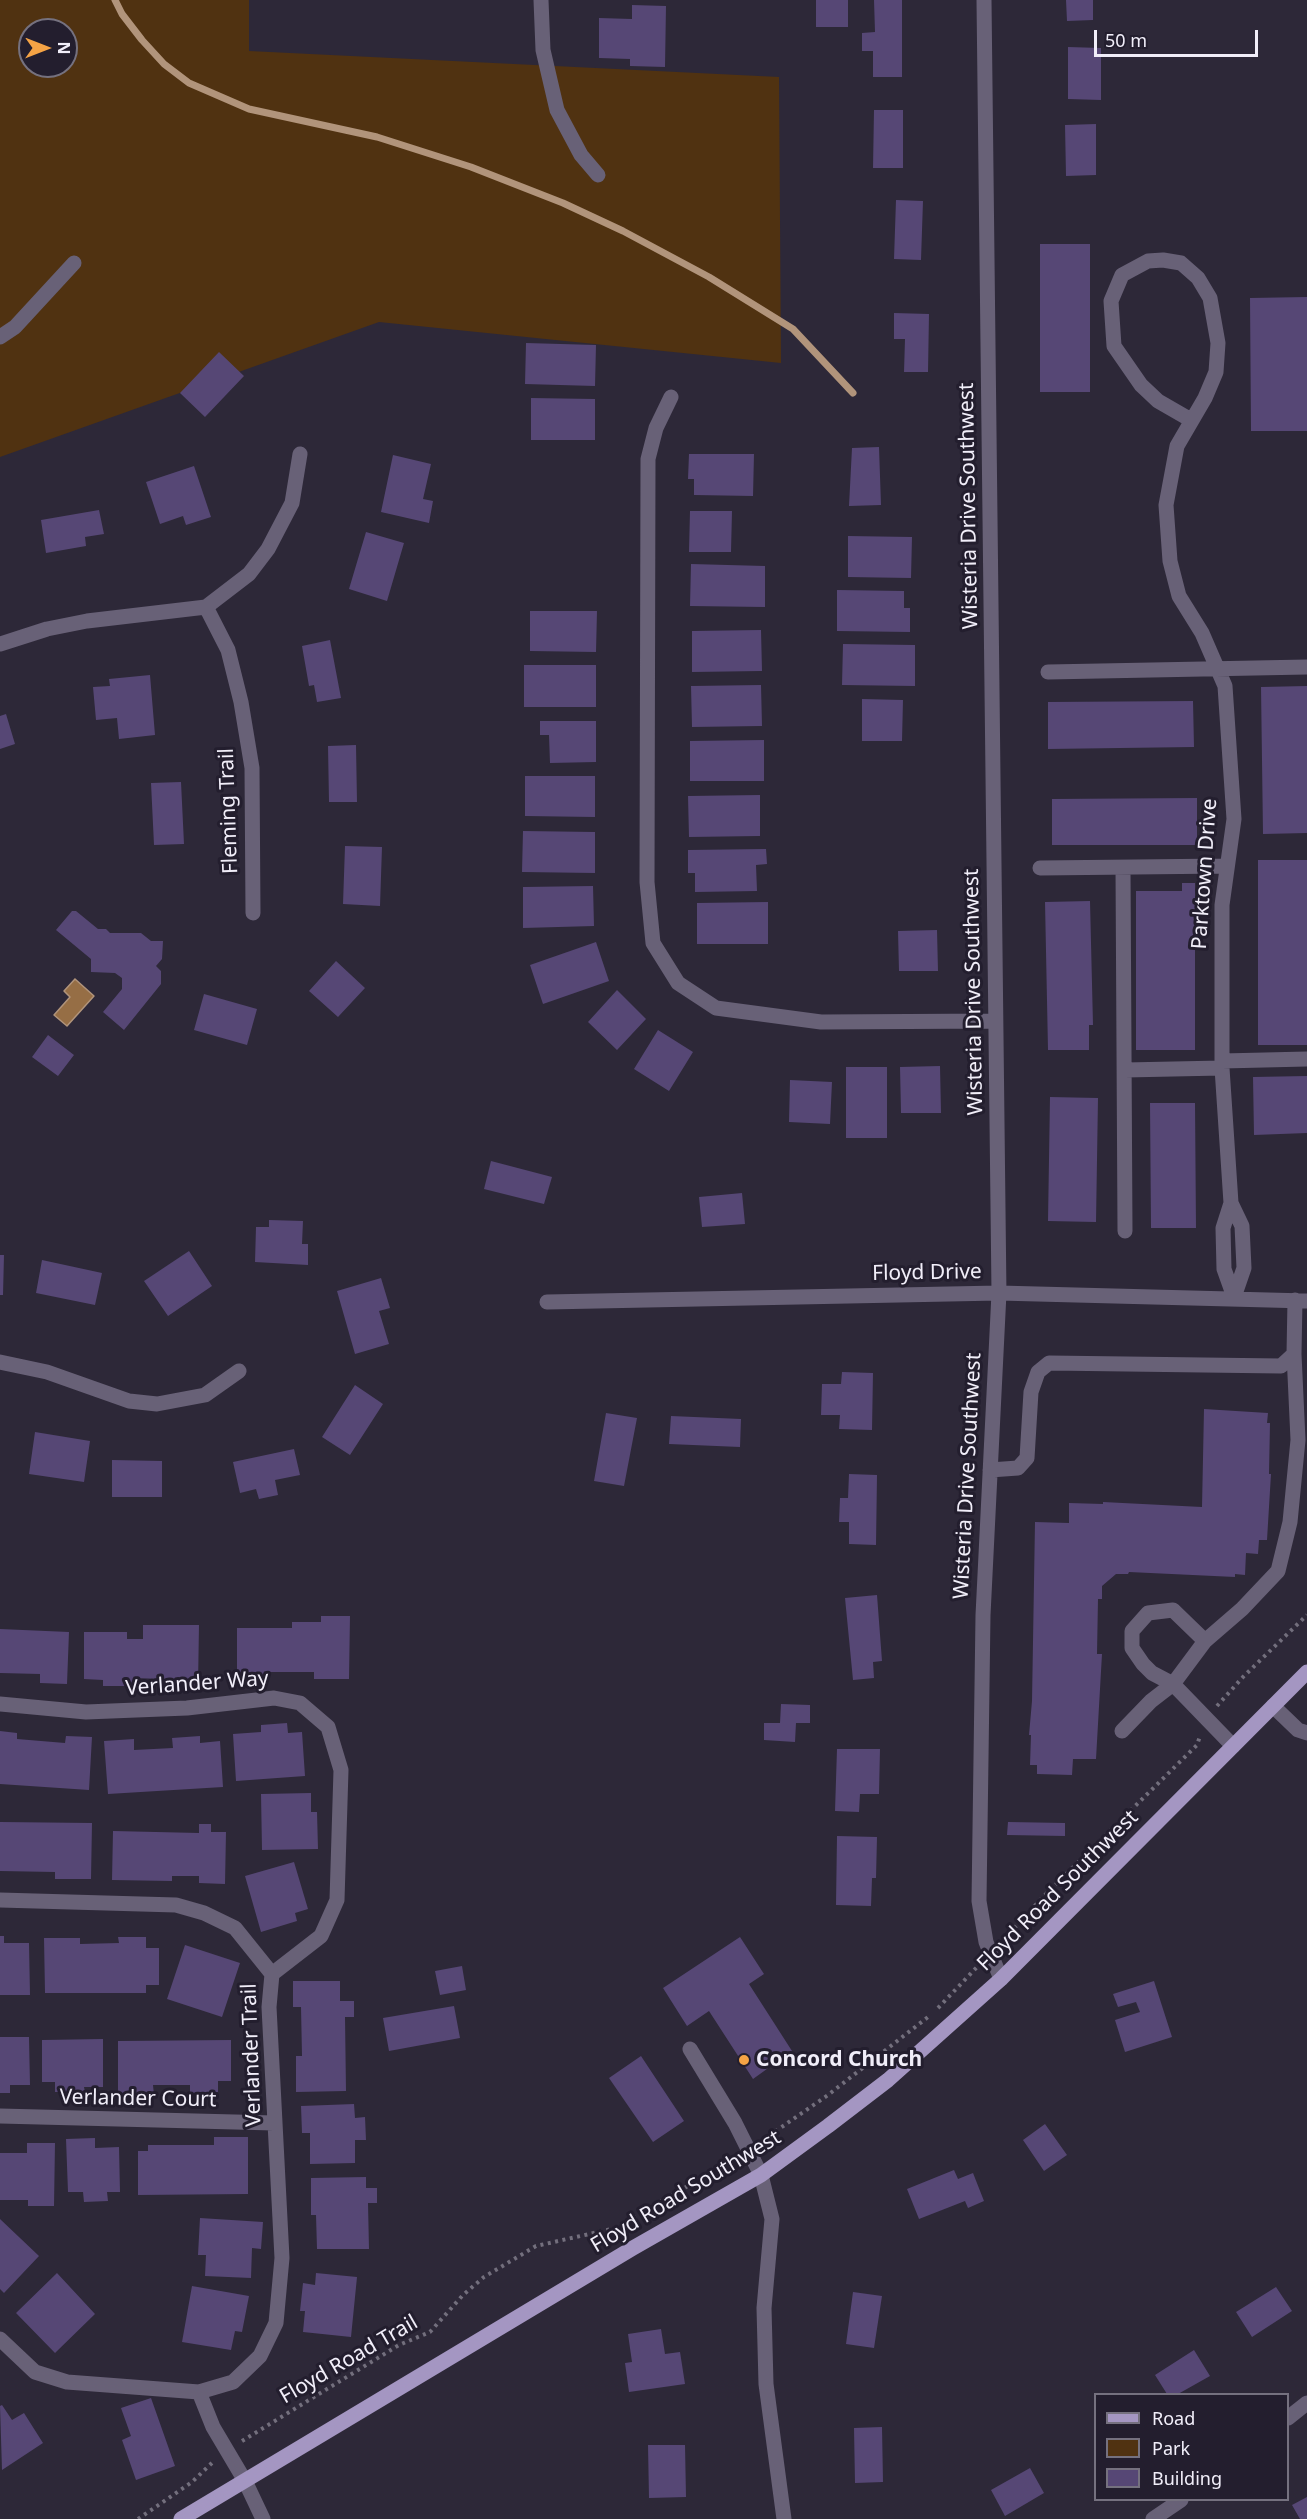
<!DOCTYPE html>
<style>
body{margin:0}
#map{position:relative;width:1307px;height:2519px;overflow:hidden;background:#2d2838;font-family:"Noto Sans",sans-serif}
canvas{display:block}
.legend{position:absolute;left:1094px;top:2393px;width:195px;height:108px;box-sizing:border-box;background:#231e2e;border:2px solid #75717f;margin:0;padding:8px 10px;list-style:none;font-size:18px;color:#f1eef9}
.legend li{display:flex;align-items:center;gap:12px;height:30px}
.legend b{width:30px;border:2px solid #75717f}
.north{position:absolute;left:18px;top:18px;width:60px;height:60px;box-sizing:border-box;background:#231e2e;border:2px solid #75717f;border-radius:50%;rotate:90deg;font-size:16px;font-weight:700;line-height:24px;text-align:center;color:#f1eef9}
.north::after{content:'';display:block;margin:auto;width:21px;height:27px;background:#f5a345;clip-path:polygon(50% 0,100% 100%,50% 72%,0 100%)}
.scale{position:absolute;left:1094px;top:30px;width:164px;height:27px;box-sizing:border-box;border:3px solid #f1eef9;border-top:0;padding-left:8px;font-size:18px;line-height:21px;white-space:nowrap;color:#f1eef9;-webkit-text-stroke:4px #231e2e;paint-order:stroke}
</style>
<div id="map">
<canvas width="1307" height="2519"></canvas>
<ul class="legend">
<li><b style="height:8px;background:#a496c2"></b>Road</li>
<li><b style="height:16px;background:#503211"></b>Park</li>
<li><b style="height:16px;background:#564775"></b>Building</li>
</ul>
<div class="north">N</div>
<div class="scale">50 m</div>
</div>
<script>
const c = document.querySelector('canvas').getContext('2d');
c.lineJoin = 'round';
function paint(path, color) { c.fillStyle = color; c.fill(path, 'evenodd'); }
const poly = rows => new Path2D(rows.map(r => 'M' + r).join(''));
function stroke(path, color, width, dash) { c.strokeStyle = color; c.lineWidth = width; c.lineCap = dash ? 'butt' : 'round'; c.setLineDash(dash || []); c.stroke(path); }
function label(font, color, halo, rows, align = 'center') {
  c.font = font + ' "Noto Sans",sans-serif'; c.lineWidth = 6; c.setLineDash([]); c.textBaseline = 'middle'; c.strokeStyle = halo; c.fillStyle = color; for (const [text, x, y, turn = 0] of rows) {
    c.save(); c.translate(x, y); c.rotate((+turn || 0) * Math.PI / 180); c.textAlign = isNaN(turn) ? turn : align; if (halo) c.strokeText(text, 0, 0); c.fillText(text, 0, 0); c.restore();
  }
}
paint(poly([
 [0,0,249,0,249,51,779,77,781,363,379,322,0,457],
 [30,30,66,30,66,66,30,66]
]), '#503211');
const water = poly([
 [75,979,94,996,67,1026,54,1015,70,997,64,991,75,979]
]);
paint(water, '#966e45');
stroke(water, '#b1947b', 1.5);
stroke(poly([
 [115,0,122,14,142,40,164,64,189,83,249,109,377,137,471,167,563,203,623,231,709,277,793,329,853,393]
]), '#b1947b', 7);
paint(poly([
 [816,0,848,0,848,27,816,27],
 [874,0,902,0,902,77,873,77,873,51,862,51,862,33,875,32],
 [1066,0,1093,0,1093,20,1067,21],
 [632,5,666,6,665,67,630,66,630,59,599,58,599,18,632,19],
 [1068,47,1101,48,1101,100,1068,99],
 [874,110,903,110,903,168,873,168],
 [1096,124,1096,175,1066,176,1065,125],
 [896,200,923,201,921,260,894,259],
 [1040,244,1090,244,1090,392,1040,392],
 [1307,297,1307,431,1251,431,1250,298],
 [894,313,929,314,928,372,904,372,905,339,894,339],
 [526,343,596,345,595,386,525,384],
 [219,352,244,376,205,417,180,393],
 [531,398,595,399,595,440,531,440],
 [879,447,881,505,849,506,852,448],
 [689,454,754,454,753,496,694,495,694,479,688,479],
 [393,455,431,464,423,499,433,501,429,523,381,512],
 [194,466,211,517,186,525,183,516,160,524,146,482],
 [99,510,104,534,85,537,86,546,46,553,41,520],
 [690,511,732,511,731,552,689,552],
 [366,532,404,543,387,601,349,589],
 [848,536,912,537,911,578,848,577],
 [691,564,765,566,765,607,690,606],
 [837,590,904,591,904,608,910,608,910,632,837,631],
 [530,611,597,611,596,652,530,651],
 [761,630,762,671,692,672,692,631],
 [330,640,341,698,317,702,314,685,309,686,302,646],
 [843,644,915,645,915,686,842,685],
 [524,665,596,665,596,707,524,707],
 [150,675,155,735,119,739,117,718,96,720,93,687,110,686,109,679],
 [761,685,762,726,692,727,691,686],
 [1307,686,1307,833,1263,834,1261,687],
 [862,699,903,700,902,741,862,741],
 [1193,701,1194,747,1048,749,1048,702],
 [6,714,15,744,0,749,0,716],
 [540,721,596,721,596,762,550,763,549,735,540,735],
 [764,740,764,781,690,781,690,741],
 [356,745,357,802,329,802,328,746],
 [525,776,595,776,595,817,525,816],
 [181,782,184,844,154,845,151,783],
 [760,795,760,836,689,837,688,796],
 [1197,798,1197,845,1052,845,1052,799],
 [523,831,595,832,595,873,522,872],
 [345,846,382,847,380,906,343,904],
 [766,849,767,864,756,865,757,891,695,892,695,873,688,873,688,850],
 [1258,860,1307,860,1307,1045,1258,1045],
 [1182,883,1195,883,1195,1050,1136,1050,1136,891,1182,891],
 [593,886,594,926,523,928,523,887],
 [1090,901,1093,1025,1089,1025,1089,1050,1048,1050,1045,902],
 [768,902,768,944,697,944,697,903],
 [72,911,76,911,98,929,106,929,110,933,141,933,151,941,163,941,162,959,156,966,161,971,161,984,124,1030,103,1012,122,989,122,978,115,973,91,972,91,959,56,930],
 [937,930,938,971,899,971,898,931],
 [596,942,609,981,543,1004,530,965],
 [336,961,365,988,338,1017,309,991],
 [617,990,646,1019,617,1050,588,1022],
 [204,994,257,1009,247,1045,194,1030],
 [658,1030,693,1052,669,1091,634,1069],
 [48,1035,74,1055,58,1076,32,1057],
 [940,1066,941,1113,901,1113,900,1067],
 [846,1067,887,1067,887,1138,846,1138],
 [1307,1076,1307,1133,1254,1135,1253,1077],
 [790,1080,832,1082,830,1124,789,1122],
 [1050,1097,1098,1098,1096,1222,1048,1221],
 [1150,1103,1195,1103,1196,1228,1151,1228],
 [491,1161,552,1177,544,1204,484,1189],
 [742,1193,745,1224,702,1227,699,1197],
 [269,1220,303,1221,302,1244,308,1244,308,1265,255,1262,256,1227,269,1227],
 [189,1251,212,1286,168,1316,144,1281],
 [0,1255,4,1255,3,1295,0,1295],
 [42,1260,102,1273,95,1305,36,1293],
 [381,1278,390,1308,379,1311,389,1344,355,1354,337,1291],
 [842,1372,873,1373,872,1430,839,1429,840,1415,821,1415,822,1384,841,1384],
 [355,1385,383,1404,350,1455,322,1437],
 [1204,1409,1268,1413,1267,1423,1270,1423,1269,1474,1271,1474,1267,1540,1259,1540,1258,1554,1246,1553,1245,1575,1235,1574,1235,1577,1129,1572,1128,1574,1116,1574,1102,1586,1102,1599,1098,1599,1097,1654,1102,1654,1096,1759,1073,1759,1072,1775,1037,1774,1037,1765,1030,1765,1031,1735,1029,1735,1032,1701,1035,1522,1069,1523,1069,1503,1103,1504,1103,1502,1202,1507],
 [606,1413,637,1418,624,1486,594,1481],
 [671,1416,741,1419,740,1447,669,1444],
 [35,1432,90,1441,84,1482,29,1474],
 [294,1449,300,1475,275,1480,278,1495,259,1499,256,1489,240,1493,233,1462],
 [112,1460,162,1461,162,1497,112,1497],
 [849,1474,877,1475,876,1545,849,1544,849,1522,839,1522,840,1498,848,1498],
 [877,1595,882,1661,873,1662,874,1678,853,1680,845,1598],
 [321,1616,350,1616,349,1679,314,1679,314,1672,265,1672,265,1681,237,1681,237,1628,292,1628,292,1622,321,1622],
 [143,1625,199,1625,198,1686,162,1685,162,1679,134,1678,134,1686,103,1686,103,1680,84,1679,84,1632,127,1632,127,1639,143,1639],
 [0,1629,69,1632,67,1684,40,1683,40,1674,0,1673],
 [781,1704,810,1705,810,1723,796,1723,795,1742,764,1740,764,1723,780,1723],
 [287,1723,288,1733,302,1732,305,1776,236,1781,233,1734,261,1732,261,1725],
 [0,1731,17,1733,17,1739,65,1743,66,1736,92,1737,89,1790,0,1784],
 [200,1736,200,1743,220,1741,223,1787,108,1794,104,1741,134,1739,134,1750,173,1748,172,1738],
 [837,1749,880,1749,879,1794,860,1794,859,1812,835,1811],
 [311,1793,311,1812,317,1812,318,1849,262,1850,261,1794],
 [0,1822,92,1823,91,1879,55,1879,55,1872,0,1871],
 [1008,1822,1065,1823,1065,1836,1007,1835],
 [199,1824,211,1824,211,1832,226,1832,225,1884,199,1883,199,1876,172,1876,172,1881,112,1880,113,1831,199,1833],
 [837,1836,877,1837,876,1878,872,1878,871,1906,836,1905],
 [294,1862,308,1909,295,1913,297,1921,261,1932,245,1876],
 [0,1936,4,1936,4,1943,29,1943,30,1995,0,1995],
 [118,1937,146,1937,146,1948,159,1948,159,1985,146,1985,146,1993,45,1993,44,1938,80,1938,80,1944,119,1943],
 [740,1937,764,1974,749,1984,792,2051,753,2079,709,2011,687,2026,663,1988],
 [185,1945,240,1963,222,2017,167,1999],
 [462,1966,466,1990,440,1995,435,1971],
 [293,1981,340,1981,340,2001,354,2001,354,2017,345,2017,346,2091,296,2092,296,2056,302,2056,301,2007,293,2007],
 [1154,1981,1172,2037,1125,2052,1115,2020,1140,2012,1136,2002,1118,2007,1113,1994],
 [454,2006,460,2038,389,2051,383,2018],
 [0,2037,29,2037,30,2085,10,2085,10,2093,0,2093],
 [103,2039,103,2087,84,2087,85,2092,55,2092,55,2082,42,2082,42,2040],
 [231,2040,231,2081,218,2081,218,2092,190,2093,190,2085,153,2085,154,2095,118,2095,118,2041],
 [641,2056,684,2121,653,2142,609,2078],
 [354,2104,355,2118,365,2117,366,2140,355,2140,355,2163,310,2164,310,2133,302,2133,301,2106],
 [1045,2124,1067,2155,1044,2171,1023,2140],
 [214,2137,248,2137,248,2194,138,2195,138,2151,148,2151,148,2145,214,2145],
 [95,2138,95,2148,119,2147,120,2192,107,2192,108,2201,84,2202,83,2192,68,2192,66,2139],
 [27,2143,55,2143,54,2206,28,2206,28,2200,0,2200,0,2153,27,2153],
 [954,2170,958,2179,973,2173,984,2201,968,2208,965,2201,919,2219,907,2189],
 [366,2177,366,2188,377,2188,377,2203,368,2203,369,2249,317,2249,316,2215,311,2215,311,2178],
 [200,2218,263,2222,261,2249,252,2248,251,2278,205,2276,206,2255,198,2255],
 [0,2219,39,2256,4,2293,0,2289],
 [57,2273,95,2314,55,2353,16,2313],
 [316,2273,357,2277,351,2337,303,2332,305,2311,300,2311,303,2283,315,2285],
 [192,2286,249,2296,242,2332,235,2331,231,2350,182,2342],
 [1276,2287,1292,2311,1252,2337,1236,2312],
 [853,2292,882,2296,874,2348,846,2344],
 [661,2329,665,2354,680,2352,685,2384,629,2392,625,2363,632,2362,628,2334],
 [1194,2350,1210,2376,1178,2394,1167,2394,1155,2375],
 [151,2398,175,2466,136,2480,122,2440,131,2436,121,2408],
 [2,2405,12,2420,24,2413,43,2443,2,2470,0,2406],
 [882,2427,883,2482,855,2483,854,2428],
 [648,2445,685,2445,686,2497,649,2498],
 [1030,2468,1044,2493,1005,2516,991,2490],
 [1307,2497,1307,2519,1300,2519,1292,2505]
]), '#564775');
stroke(poly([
 [1217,1706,1243,1677,1307,1615],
 [1004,1939,1044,1896,1197,1745,1200,1736],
 [938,2008,978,1966],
 [763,2140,828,2095,928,2017],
 [242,2441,399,2345,430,2332,463,2295,484,2277,536,2246,616,2228,734,2159],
 [138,2519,192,2482,214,2461]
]), '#736f7d', 4, [3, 4.5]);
stroke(poly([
 [541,0,543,50,557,110,581,155,598,175],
 [984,0,999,1293,983,1615,979,1901,986,1942,1001,1979],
 [0,337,15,327,74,263],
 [671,397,656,428,648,459,647,882,653,943,678,983,716,1008,821,1022,995,1021],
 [1191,420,1158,401,1141,385,1114,346,1111,301,1122,275,1148,261,1163,260,1181,263,1198,278,1210,298,1218,343,1216,372,1205,398,1177,446,1166,505,1170,561,1179,596,1202,633,1225,686,1234,819,1222,905,1222,1068,1231,1203,1242,1226,1244,1268,1234,1297],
 [206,607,228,650,241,702,252,768,253,913],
 [0,644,47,629,87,621,206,607,249,574,268,549,292,503,300,454],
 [1048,672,1307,667],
 [1040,868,1227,866],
 [1123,868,1125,1231],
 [1222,1061,1307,1059],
 [1125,1070,1222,1068],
 [1231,1203,1223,1228,1224,1269,1234,1297],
 [547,1302,999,1293,1307,1301],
 [0,1362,47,1372,129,1401,157,1404,205,1395,239,1371],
 [990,1470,1018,1468,1027,1458,1031,1392,1038,1372,1049,1363,1281,1366,1294,1354,1295,1300],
 [1205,1641,1242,1609,1278,1571,1290,1522,1298,1440,1294,1354],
 [0,1704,86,1712,187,1708,274,1698,300,1703,328,1727,341,1770,337,1900,321,1936,272,1974],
 [1273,1706,1298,1730,1307,1733],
 [1122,1731,1151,1701,1173,1684,1152,1673,1143,1664,1132,1648,1132,1631,1148,1613,1173,1610,1205,1641,1173,1684,1233,1746],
 [0,1900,176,1905,204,1913,235,1928,272,1974,269,2007,282,2258,276,2323,260,2356,233,2382,199,2392,67,2382,35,2372,0,2339],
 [690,2049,735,2123,761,2175,772,2219,764,2308,766,2384,784,2519],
 [0,2116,274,2123],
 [199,2392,213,2427,245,2481,263,2519],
 [1288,2418,1307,2403],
 [1153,2519,1181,2500]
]), '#686177', 15);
stroke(poly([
 [181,2519,633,2248,761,2175,828,2126,888,2080,1001,1979,1307,1672]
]), '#a496c2', 15);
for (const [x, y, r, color] of [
 [744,2060,6,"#f5a345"]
]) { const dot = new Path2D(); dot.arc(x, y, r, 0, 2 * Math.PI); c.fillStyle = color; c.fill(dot); stroke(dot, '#231e2e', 2); }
label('21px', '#f1eef9', '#231e2e', [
 ["Wisteria Drive Southwest",969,506,-91],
 ["Fleming Trail",229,811,-92],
 ["Parktown Drive",1205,874,-86],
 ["Wisteria Drive Southwest",974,992,-91],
 ["Floyd Drive",927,1273,-1],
 ["Wisteria Drive Southwest",968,1476,-87],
 ["Verlander Way",197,1684,-4],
 ["Floyd Road Southwest",1058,1891,-45],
 ["Verlander Trail",252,2055,-92],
 ["Verlander Court",138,2099,1],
 ["Floyd Road Southwest",686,2192,-31],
 ["Floyd Road Trail",349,2360,-30]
]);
label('bold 21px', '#f1eef9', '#231e2e', [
 ["Concord Church",756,2060]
], 'left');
</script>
